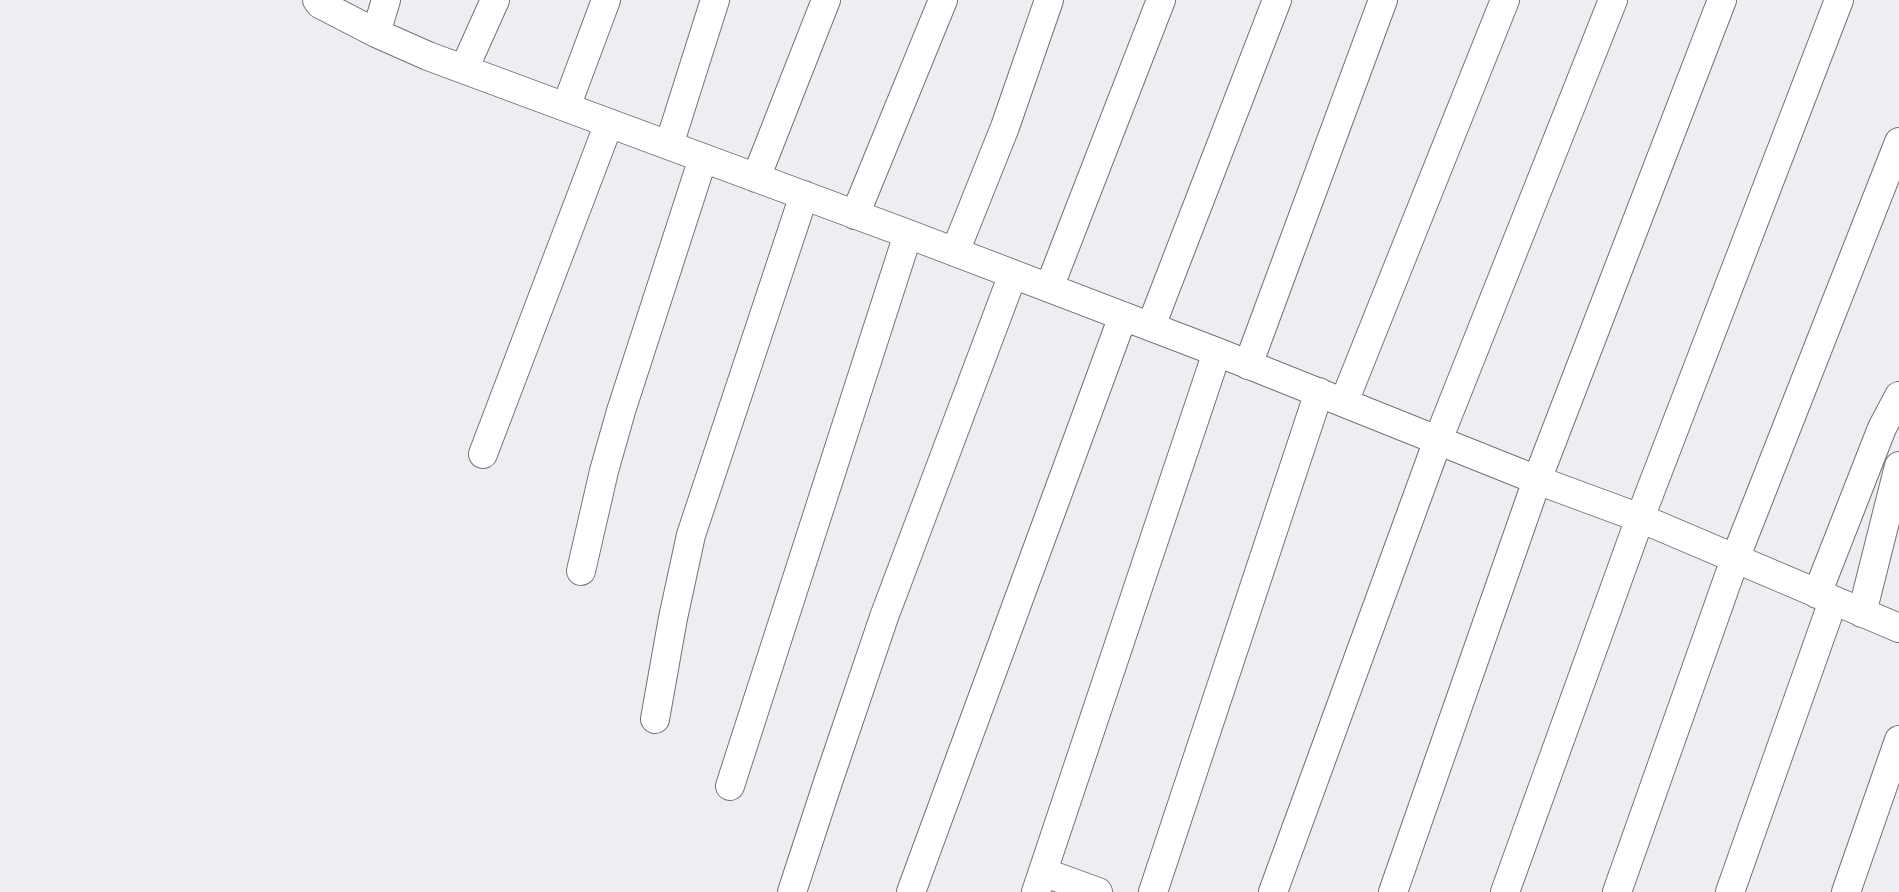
<!DOCTYPE html>
<style>
body{margin:0}
canvas{display:block;background:#eeedf1}
</style>
<canvas width="1899" height="892"></canvas>
<script>
const c = document.querySelector('canvas').getContext('2d');
c.lineJoin = 'round';
const poly = rows => new Path2D(rows.map(r => 'M' + r).join(''));
function stroke(path, color, width, dash) { c.strokeStyle = color; c.lineWidth = width; c.lineCap = dash ? 'butt' : 'round'; c.setLineDash(dash || []); c.stroke(path); }
const minor = poly([
 [317,0,320,4,376,33,428,56,908,234,1217,352,1537,480,1640,518,1899,628],
 [376,33,386,0],
 [464,69,495,0],
 [566,107,606,0],
 [669,145,715,0],
 [756,178,826,0],
 [855,215,943,0],
 [955,252,1005,127,1049,0],
 [1049,288,1161,0],
 [1151,326,1277,0],
 [1248,365,1383,0],
 [1344,402,1505,0],
 [483,454,609,123],
 [581,571,604,471,621,411,703,158],
 [1817,594,1882,428,1899,396],
 [1862,613,1899,466],
 [655,719,673,618,691,535,804,195],
 [730,786,908,234],
 [1043,872,1098,892],
 [792,892,828,782,884,617,1013,274],
 [911,892,1123,316],
 [1036,892,1217,352],
 [1153,892,1319,392],
 [1273,892,1438,440,1613,0],
 [1393,892,1537,480,1722,0],
 [1505,892,1640,518,1839,0],
 [1617,892,1735,559,1899,142],
 [1730,892,1833,601],
 [1846,892,1899,740]
]);
stroke(minor, '#737276', 30);
stroke(minor, '#fff', 28);
</script>
